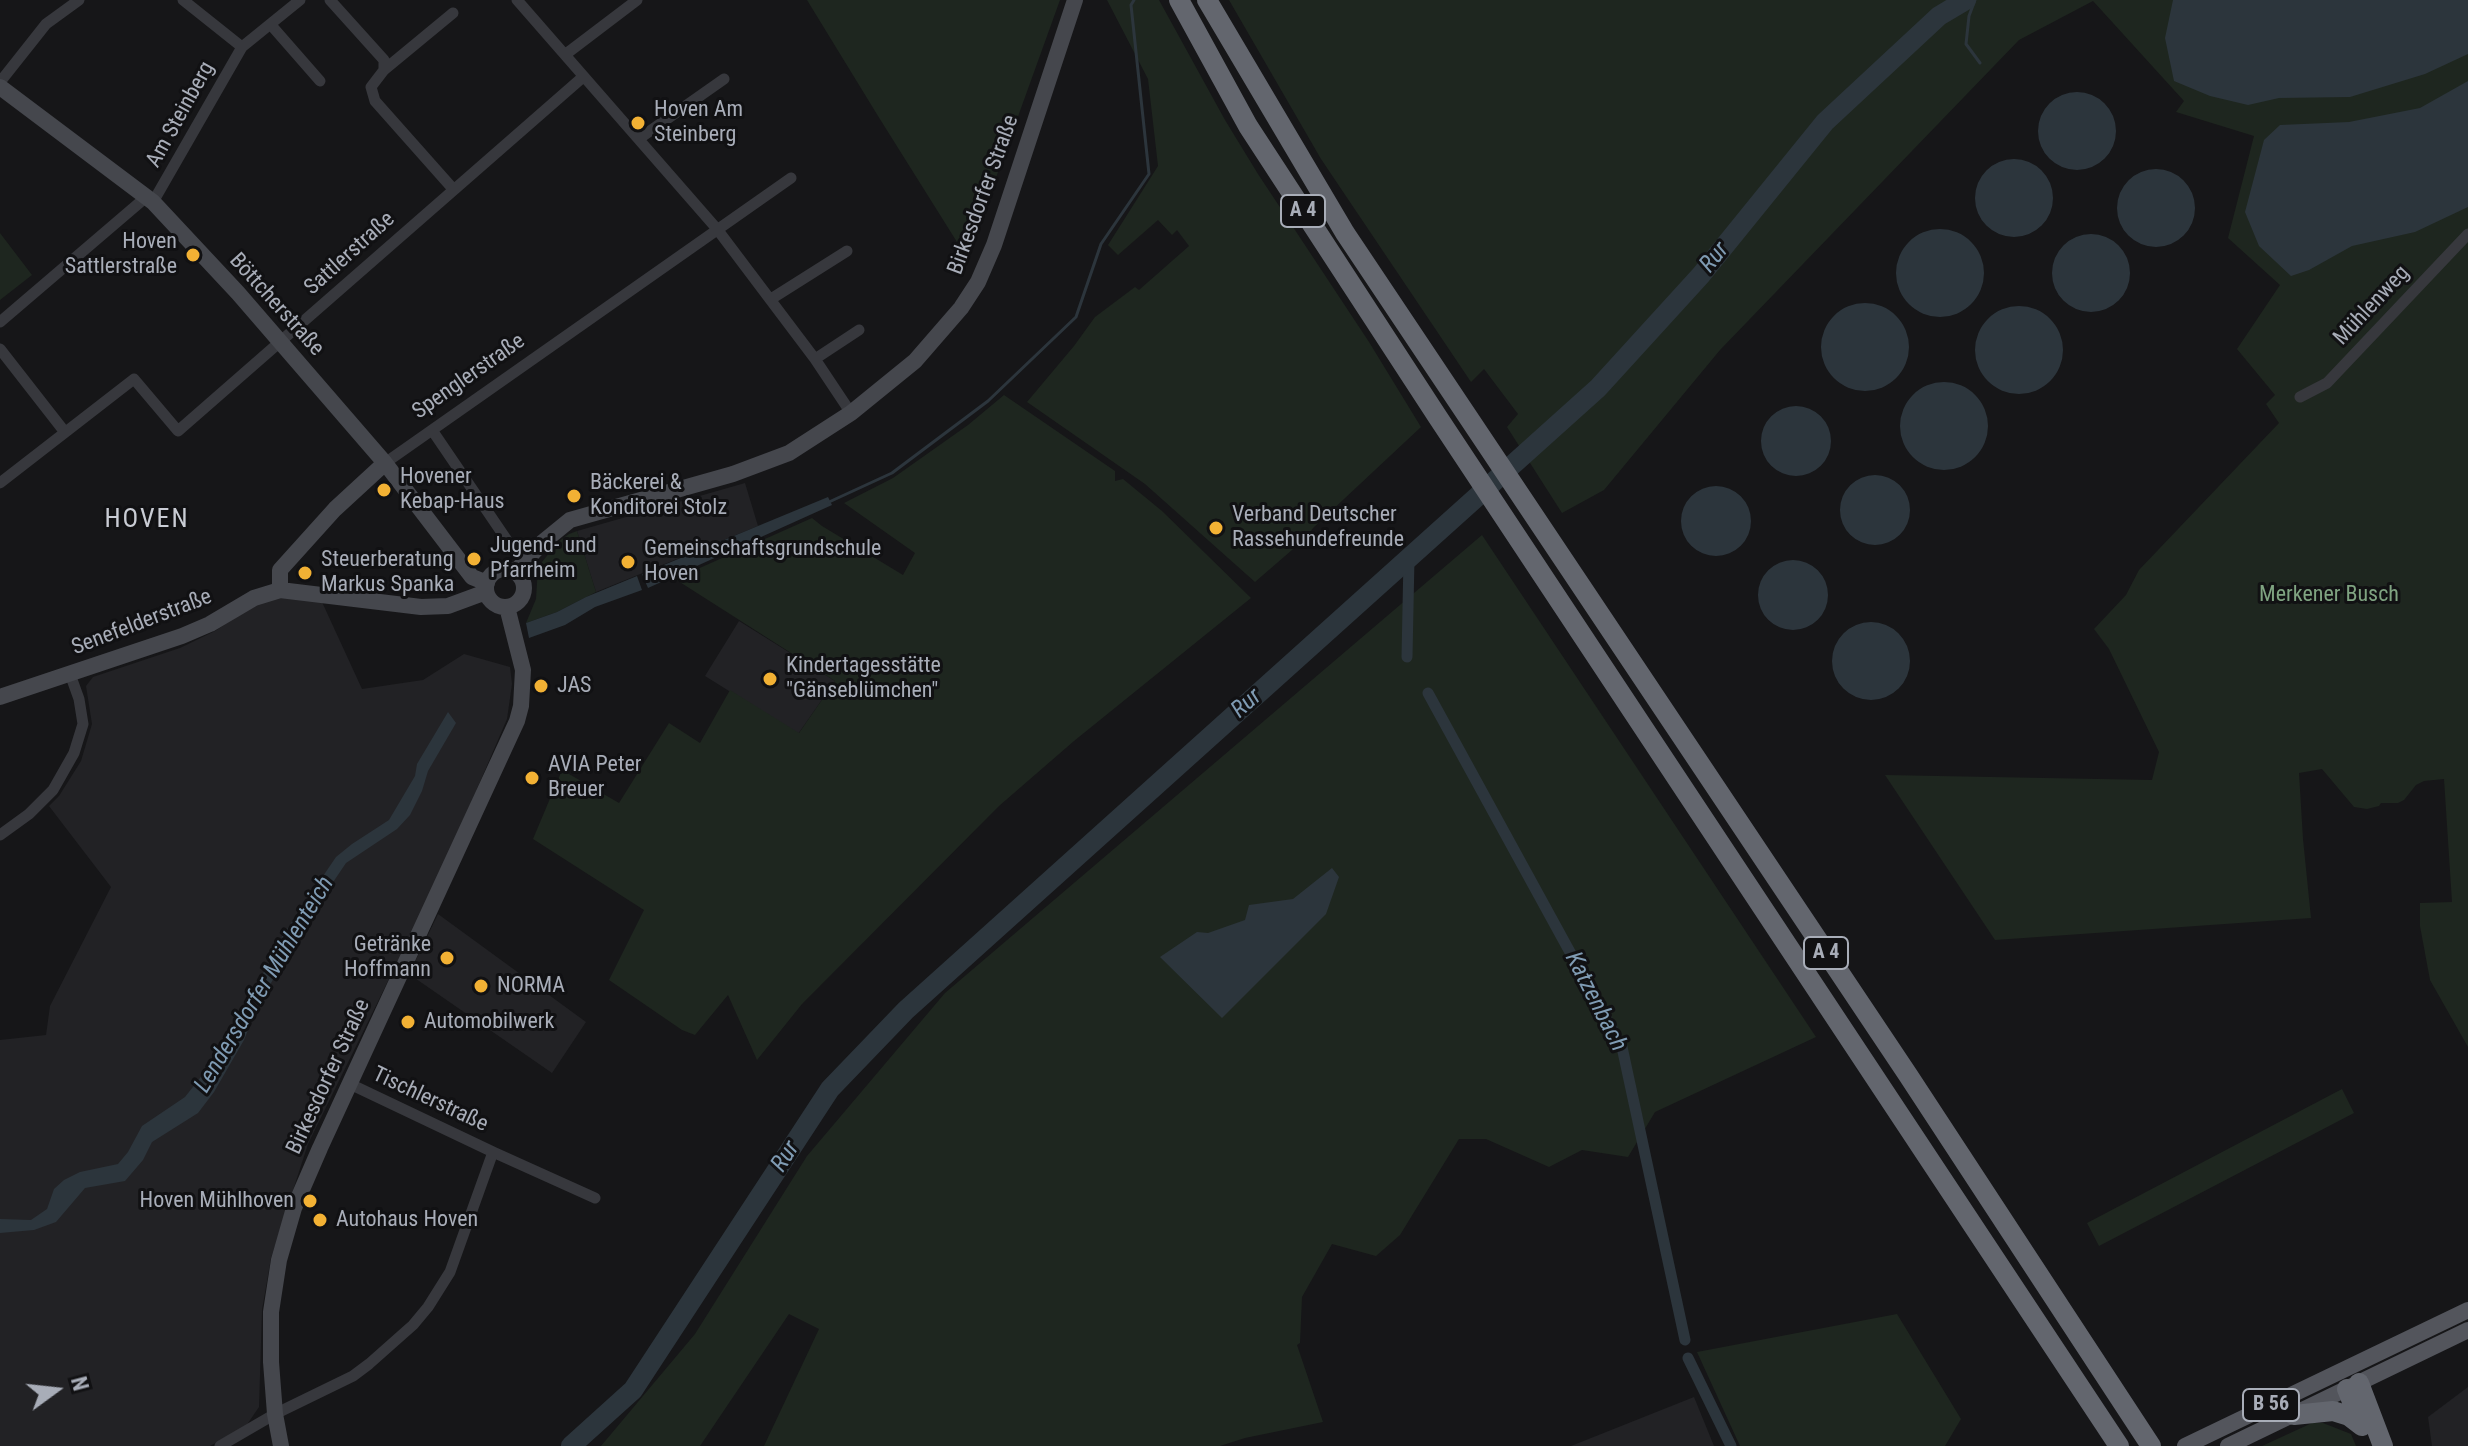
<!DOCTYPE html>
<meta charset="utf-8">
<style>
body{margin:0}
#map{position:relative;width:2468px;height:1446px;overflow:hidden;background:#161618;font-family:"Roboto Condensed",sans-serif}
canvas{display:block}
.north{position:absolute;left:16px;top:1350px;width:80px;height:80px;-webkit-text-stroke:6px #111113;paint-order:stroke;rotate:75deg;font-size:22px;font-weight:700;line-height:32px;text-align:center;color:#a8adb8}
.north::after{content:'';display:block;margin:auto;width:28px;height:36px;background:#a8adb8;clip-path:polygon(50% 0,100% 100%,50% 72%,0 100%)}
</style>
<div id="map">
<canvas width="2468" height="1446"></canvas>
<div class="north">N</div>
</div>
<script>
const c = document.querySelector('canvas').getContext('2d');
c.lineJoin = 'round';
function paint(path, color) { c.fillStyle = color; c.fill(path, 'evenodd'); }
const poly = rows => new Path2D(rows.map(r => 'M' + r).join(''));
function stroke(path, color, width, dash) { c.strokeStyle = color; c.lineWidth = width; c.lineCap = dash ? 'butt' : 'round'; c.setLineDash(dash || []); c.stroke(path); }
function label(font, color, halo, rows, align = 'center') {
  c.font = font + ' "Roboto Condensed",sans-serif'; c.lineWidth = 6; c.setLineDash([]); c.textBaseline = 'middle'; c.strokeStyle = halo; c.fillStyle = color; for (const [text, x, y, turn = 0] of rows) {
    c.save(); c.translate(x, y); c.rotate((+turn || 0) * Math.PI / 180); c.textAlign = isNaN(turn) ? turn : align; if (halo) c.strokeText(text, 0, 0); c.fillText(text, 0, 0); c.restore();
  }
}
paint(poly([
 [745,483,758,526,596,592,577,531],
 [277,597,322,602,362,689,423,680,464,654,510,667,512,684,507,719,440,875,308,1144,271,1258,262,1310,259,1407,246,1426,210,1446,0,1446,0,1040,46,1035,50,1006,111,887,49,806,59,796,81,761,92,724,86,686,93,677,180,648,215,631,256,604],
 [739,621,835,681,798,734,705,676],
 [438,914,586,1022,552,1073,409,974],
 [2468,1387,2468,1446,2432,1446,2428,1417],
 [1694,1397,1714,1446,1571,1446]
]), '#222225');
paint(poly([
 [807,0,1060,0,967,258,878,116],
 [1107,0,1159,0,1225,120,1258,174,1369,342,1421,427,1313,528,1307,537,1255,582,1145,484,1027,402,1074,346,1095,317,1135,287,1139,290,1189,246,1177,230,1172,235,1158,220,1118,255,1108,245,1158,166,1148,79],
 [1229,0,2468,0,2468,1047,2430,980,2420,926,2420,903,2452,902,2444,779,2424,781,2416,785,2404,800,2398,803,2381,803,2379,806,2367,809,2354,807,2322,769,2299,773,2303,839,2311,918,1995,940,1885,775,2152,780,2159,752,2109,649,2094,629,2126,595,2139,570,2279,423,2266,404,2275,395,2237,349,2280,285,2228,238,2254,136,2176,112,2184,101,2093,1,2019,40,1720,350,1604,490,1562,513,1507,427,1518,414,1484,369,1471,382,1321,159],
 [0,233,32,275,0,300],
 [1004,395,1115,471,1115,481,1123,479,1162,511,1251,598,1074,741,999,806,802,1004,757,1060,728,995,695,1035,682,1030,609,980,644,910,533,839,562,770,619,803,669,723,700,743,730,690,799,733,835,681,675,579,812,518,822,526,903,575,915,553,844,503,893,478,968,425],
 [577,531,596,592,557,612,526,623,536,599,538,567,558,542,569,534],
 [1482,535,1816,1037,1655,1112,1628,1157,1582,1150,1549,1167,1486,1139,1459,1139,1400,1235,1376,1256,1332,1244,1302,1297,1300,1343,1297,1345,1323,1422,1245,1438,1220,1446,764,1446,819,1329,789,1314,700,1446,601,1446,695,1334,807,1156,945,993],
 [2342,1089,2354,1113,2099,1246,2087,1223],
 [1897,1314,1961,1419,1945,1446,1740,1446,1697,1352],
 [2312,1423,2323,1423,2351,1434,2356,1446,2262,1446]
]), '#1e261f');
paint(poly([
 [2173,0,2468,0,2468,54,2425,74,2350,97,2279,98,2248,105,2210,96,2174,81,2165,38],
 [2468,81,2468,207,2415,232,2352,246,2309,270,2291,276,2259,246,2245,212,2264,140,2280,125,2349,122,2420,108],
 '2038 131a39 39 0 1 1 78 0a39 39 0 1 1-78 0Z',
 '1975 198a39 39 0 1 1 78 0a39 39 0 1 1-78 0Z',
 '2117 208a39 39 0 1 1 78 0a39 39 0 1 1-78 0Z',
 '1896 273a44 44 0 1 1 88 0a44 44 0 1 1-88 0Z',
 '2052 273a39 39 0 1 1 78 0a39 39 0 1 1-78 0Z',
 '1821 347a44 44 0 1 1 88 0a44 44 0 1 1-88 0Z',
 '1975 350a44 44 0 1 1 88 0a44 44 0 1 1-88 0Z',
 '1900 426a44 44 0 1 1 88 0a44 44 0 1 1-88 0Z',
 '1761 441a35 35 0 1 1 70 0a35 35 0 1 1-70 0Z',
 '1840 510a35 35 0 1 1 70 0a35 35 0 1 1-70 0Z',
 '1681 521a35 35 0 1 1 70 0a35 35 0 1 1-70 0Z',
 [828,497,832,505,648,588,642,574],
 '1758 595a35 35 0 1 1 70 0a35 35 0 1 1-70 0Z',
 [637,576,642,590,595,607,565,625,529,638,526,623,557,612,586,597],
 '1832 661a39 39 0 1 1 78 0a39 39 0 1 1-78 0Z',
 [448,712,456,723,428,771,422,791,410,815,397,829,346,863,294,940,254,1015,244,1040,214,1092,198,1113,152,1142,143,1160,125,1181,85,1188,56,1222,34,1230,0,1233,0,1219,31,1220,47,1209,54,1189,64,1180,80,1172,118,1164,128,1152,142,1126,185,1097,234,1035,243,1012,283,935,336,857,352,844,389,820,415,776,417,764],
 [1332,868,1339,877,1326,914,1222,1018,1160,957,1197,932,1208,933,1245,920,1249,905,1293,899]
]), '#2c353c');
stroke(poly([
 [1975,0,1969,16,1966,44,1980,63],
 [829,502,892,473,988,401,1076,317,1101,244,1149,174,1131,5,1134,0]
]), '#2c353c', 3);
stroke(poly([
 [1407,657,1409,558],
 [1428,693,1622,1047,1685,1340],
 [1688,1358,1731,1446]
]), '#2c353c', 11);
stroke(poly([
 [571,1446,633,1390,830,1089,906,1010,1598,388,1701,275,1825,122,1939,16,1966,0]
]), '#2c353c', 20);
stroke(poly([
 [183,0,242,47],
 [330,0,384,60,384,70],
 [517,0,717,229,815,359,851,413],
 [453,13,384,70,371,87,375,101,454,190],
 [271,25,320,81],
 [566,54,637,0],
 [0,82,46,24,79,0],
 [640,138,724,79],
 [153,202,242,47,300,0],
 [771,299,847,251],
 [0,322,145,198],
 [0,349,64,431],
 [815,359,859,330],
 [2300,397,2327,383,2468,234],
 [432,430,515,552,525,560],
 [385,463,791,178],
 [0,483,134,379,178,431,583,77],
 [0,835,29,814,53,790,74,753,83,724,79,699,70,674],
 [493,1152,595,1198],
 [220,1446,275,1414,353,1376,369,1364,413,1325,428,1307,450,1272,493,1152,350,1084]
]), '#37383d', 11);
stroke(poly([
 [0,87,153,202,238,293,385,463,472,577,487,583],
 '486 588a19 19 0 1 1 38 0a19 19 0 1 1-38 0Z',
 [515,572,543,542,570,520,733,474,789,453,851,413,915,361,961,308,978,282,994,245,1075,0],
 [280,590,280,570,335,509,385,463],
 [0,697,182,636,210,624,254,598,280,590,421,607,448,606,486,592],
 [281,1446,275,1414,271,1362,271,1312,279,1260,294,1208,320,1148,517,721,521,706,523,670,507,607]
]), '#45474d', 16);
stroke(poly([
 [2185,1446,2468,1310],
 [2228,1446,2468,1330]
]), '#53555c', 16);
stroke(poly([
 [1179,0,1248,126,1437,416,2119,1446],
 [1207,0,1345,233,1908,1075,2151,1446],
 [2359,1383,2383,1446],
 [2347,1389,2362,1426],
 [2294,1415,2333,1411,2349,1416,2362,1426]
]), '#63666e', 20);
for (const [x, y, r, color] of [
 [638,123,8,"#f2b134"],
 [193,255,8,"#f2b134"],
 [384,490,8,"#f2b134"],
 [574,496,8,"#f2b134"],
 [1216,528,8,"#f2b134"],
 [474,559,8,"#f2b134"],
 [628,562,8,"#f2b134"],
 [305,573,8,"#f2b134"],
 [770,679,8,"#f2b134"],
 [541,686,8,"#f2b134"],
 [532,778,8,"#f2b134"],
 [447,958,8,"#f2b134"],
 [481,986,8,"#f2b134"],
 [408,1022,8,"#f2b134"],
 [310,1201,8,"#f2b134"],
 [320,1220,8,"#f2b134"]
]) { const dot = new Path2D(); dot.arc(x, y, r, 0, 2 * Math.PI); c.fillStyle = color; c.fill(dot); stroke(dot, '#111113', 3); }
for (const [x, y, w] of [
 [1303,211,44],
 [1826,953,44],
 [2271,1405,56]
]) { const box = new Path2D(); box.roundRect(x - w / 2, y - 16, w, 32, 6); c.fillStyle = '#111113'; c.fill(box); stroke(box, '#a8adb8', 2); }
label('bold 20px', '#a8adb8', null, [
 ["A 4",1303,211],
 ["A 4",1826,953],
 ["B 56",2271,1405]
]);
label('22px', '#a8adb8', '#111113', [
 ["Hoven Am",654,110],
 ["Steinberg",654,135],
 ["Hoven",177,242,"right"],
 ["Sattlerstraße",177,267,"right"],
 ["Hovener",400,477],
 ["Kebap-Haus",400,502],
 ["Bäckerei &",590,483],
 ["Konditorei Stolz",590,508],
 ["Verband Deutscher",1232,515],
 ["Rassehundefreunde",1232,540],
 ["Jugend- und",490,546],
 ["Pfarrheim",490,571],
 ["Gemeinschaftsgrundschule",644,549],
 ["Hoven",644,574],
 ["Steuerberatung",321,560],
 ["Markus Spanka",321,585],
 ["Kindertagesstätte",786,666],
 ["\"Gänseblümchen\"",786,691],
 ["JAS",557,686],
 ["AVIA Peter",548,765],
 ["Breuer",548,790],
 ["Getränke",431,945,"right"],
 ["Hoffmann",431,970,"right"],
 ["NORMA",497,986],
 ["Automobilwerk",424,1022],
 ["Hoven Mühlhoven",294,1201,"right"],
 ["Autohaus Hoven",336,1220]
], 'left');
label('22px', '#a8adb8', '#111113', [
 ["Am Steinberg",181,115,-61],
 ["Birkesdorfer Straße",984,195,-70],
 ["Sattlerstraße",350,254,-42],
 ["Böttcherstraße",276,305,48],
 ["Mühlenweg",2372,306,-47],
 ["Spenglerstraße",469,377,-35],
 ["Senefelderstraße",142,623,-21],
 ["Birkesdorfer Straße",329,1077,-65],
 ["Tischlerstraße",430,1100,25]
]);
label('22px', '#7fa381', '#111113', [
 ["Merkener Busch",2329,595]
]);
label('italic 24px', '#7f9bb3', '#111113', [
 ["Rur",1715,258,-51],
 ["Rur",1247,704,-42],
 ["Lendersdorfer Mühlenteich",265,985,-59],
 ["Katzenbach",1595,1002,63],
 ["Rur",786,1157,-57]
]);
c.letterSpacing = '2px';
label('26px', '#c9ccd4', '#111113', [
 ["HOVEN",147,520]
]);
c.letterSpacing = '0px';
</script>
